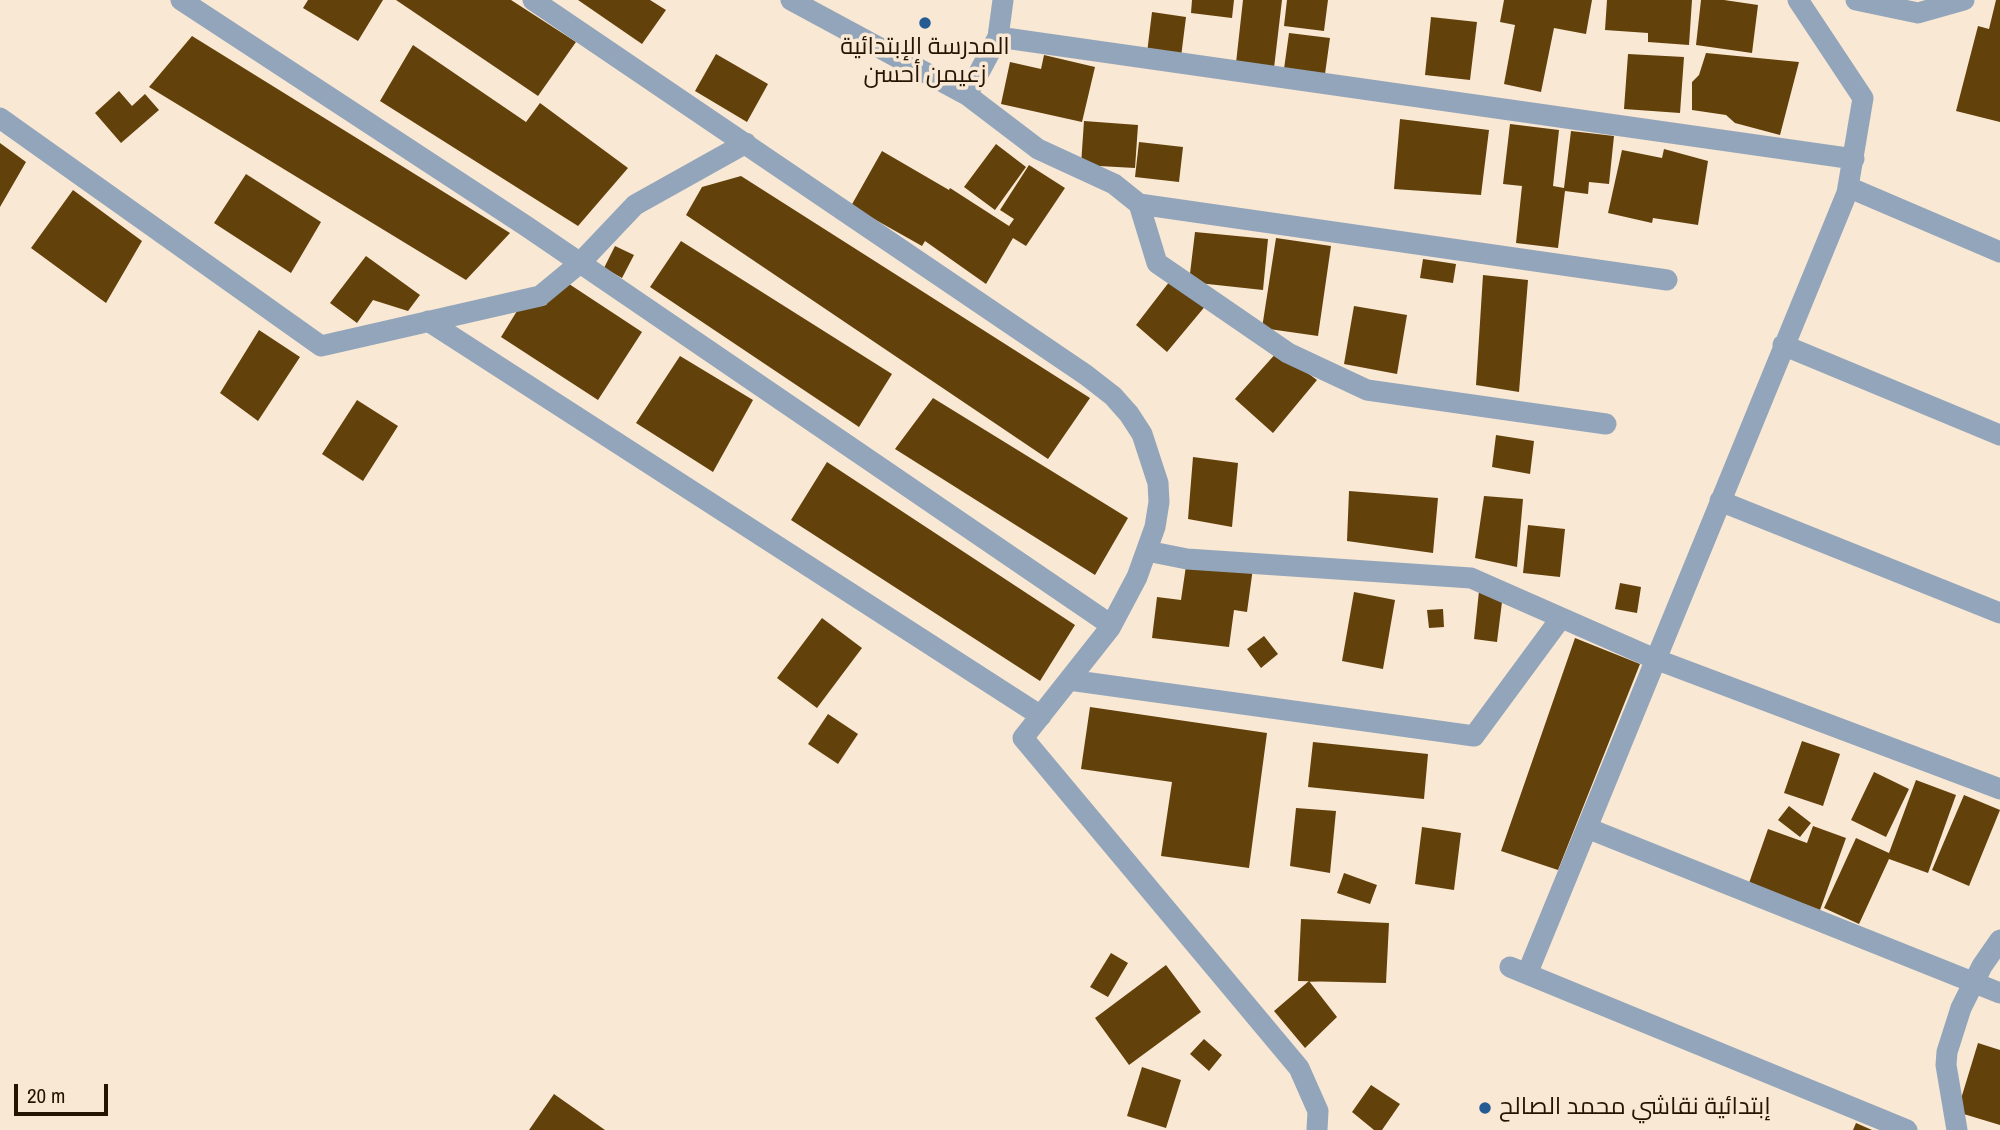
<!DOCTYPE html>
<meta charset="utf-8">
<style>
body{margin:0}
#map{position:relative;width:2000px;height:1130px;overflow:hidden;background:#f9e8d4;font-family:"Archivo Narrow",sans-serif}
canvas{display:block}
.scale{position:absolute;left:14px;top:1084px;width:94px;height:32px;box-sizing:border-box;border:4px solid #241502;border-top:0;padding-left:9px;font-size:21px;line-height:24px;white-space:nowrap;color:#241502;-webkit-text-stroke:5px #f9e8d4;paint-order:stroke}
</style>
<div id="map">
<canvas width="2000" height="1130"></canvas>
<div class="scale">20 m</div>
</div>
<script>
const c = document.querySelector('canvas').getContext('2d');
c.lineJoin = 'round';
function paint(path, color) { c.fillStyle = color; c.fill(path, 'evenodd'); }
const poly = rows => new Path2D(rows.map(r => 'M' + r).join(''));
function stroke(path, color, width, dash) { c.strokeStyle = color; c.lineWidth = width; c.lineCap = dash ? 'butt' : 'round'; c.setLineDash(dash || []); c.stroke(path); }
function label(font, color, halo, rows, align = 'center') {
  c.font = font + ' "Archivo Narrow",Cairo,sans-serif'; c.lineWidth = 7; c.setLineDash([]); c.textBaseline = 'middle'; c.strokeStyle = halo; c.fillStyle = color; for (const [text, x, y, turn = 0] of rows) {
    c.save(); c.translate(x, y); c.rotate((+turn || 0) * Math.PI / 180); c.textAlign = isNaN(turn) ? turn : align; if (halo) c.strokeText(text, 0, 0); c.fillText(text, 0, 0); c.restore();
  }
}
paint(poly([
 [308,0,383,0,358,41,303,8],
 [396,0,511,0,576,42,538,96],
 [578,0,650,0,666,10,642,44],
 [1192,0,1234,0,1232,18,1191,13],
 [1243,0,1282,0,1274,68,1236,63],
 [1287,0,1328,0,1324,31,1284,26],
 [1504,0,1592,0,1586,34,1554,28,1541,92,1504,84,1515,25,1500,22],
 [1607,0,1692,0,1689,45,1648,42,1648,33,1605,30],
 [1701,0,1724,0,1758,5,1752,53,1696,45],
 [1996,0,2000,0,2000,122,1956,111,1978,26,1989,29],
 [1152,12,1186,17,1181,57,1147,53],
 [1431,17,1477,22,1470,80,1425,75],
 [1289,33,1330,38,1325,74,1284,69],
 [192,36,510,233,466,280,149,87],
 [413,45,526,122,540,103,628,168,578,226,380,101],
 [1706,53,1799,62,1780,135,1735,123,1726,115,1692,110,1692,82,1699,75],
 [716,54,768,84,747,122,695,91],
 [1628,54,1684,57,1680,113,1624,109],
 [1044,55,1095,67,1082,122,1001,104,1010,62,1041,69],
 [119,91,132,106,145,94,159,110,121,143,95,113],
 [1400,119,1489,130,1481,195,1394,189],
 [1084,121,1138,125,1135,168,1081,165],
 [1510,124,1559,130,1553,186,1564,188,1571,131,1614,136,1609,184,1589,182,1588,194,1565,191,1558,248,1516,243,1522,186,1503,184],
 [1139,142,1183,147,1179,182,1135,177],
 [0,143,26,162,0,207],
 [996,144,1026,167,995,210,964,187],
 [1664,149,1708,161,1698,225,1653,218,1652,223,1608,213,1622,150,1662,158],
 [882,151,949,190,950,188,1009,226,1014,219,1000,210,1029,165,1065,188,1026,246,1013,238,986,284,925,241,922,246,851,206],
 [246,174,321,222,291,273,214,223],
 [741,176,1090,398,1048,459,686,215,702,187],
 [73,190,142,241,106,303,31,248],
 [1195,232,1268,239,1263,290,1189,282],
 [1276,238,1331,246,1318,336,1262,328],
 [681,241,892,374,859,427,650,287],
 [615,246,634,255,622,278,604,268],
 [366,256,420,295,408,311,373,300,357,323,330,303],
 [1423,259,1456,264,1453,283,1420,278],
 [1483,275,1528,280,1519,392,1476,385],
 [1173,277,1207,304,1167,352,1136,325],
 [563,280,642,332,598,400,501,337,517,311,546,305],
 [1354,306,1407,315,1397,374,1344,364],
 [259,330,300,357,258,421,220,393],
 [1278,351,1317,380,1273,433,1235,399],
 [680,356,753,400,713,472,636,423],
 [933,398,1128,518,1095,575,895,449],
 [357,400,398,426,363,481,322,454],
 [1496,435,1534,441,1530,474,1492,467],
 [1193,457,1238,463,1232,527,1188,519],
 [827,462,1075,625,1040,681,791,520],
 [1349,491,1438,498,1433,553,1347,541],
 [1484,496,1523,499,1517,567,1475,558],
 [1528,525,1565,529,1560,577,1523,573],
 [1187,559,1253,568,1247,612,1234,610,1229,647,1152,638,1157,597,1181,600],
 [1620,583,1641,587,1637,613,1615,609],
 [1479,591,1503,594,1497,642,1474,639],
 [1354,592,1395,600,1383,669,1342,661],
 [1443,609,1444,627,1429,628,1427,610],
 [822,618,862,648,817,708,777,678],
 [1264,636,1278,654,1261,668,1247,649],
 [1575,638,1640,664,1558,870,1501,851],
 [1090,707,1267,733,1249,868,1161,856,1172,782,1081,769],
 [828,714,858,734,838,764,808,744],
 [1802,741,1840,754,1823,806,1784,793],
 [1313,742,1428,754,1424,799,1308,787],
 [1874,772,1909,789,1886,837,1851,820],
 [1916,780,1956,795,1928,873,1889,859,1859,924,1824,908,1856,838,1889,853],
 [1964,795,2000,810,1969,886,1932,870],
 [1789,806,1811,823,1800,837,1778,820],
 [1296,808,1336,811,1330,873,1290,866],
 [1813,826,1846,838,1820,910,1749,883,1768,829,1807,843],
 [1422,827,1461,833,1454,890,1415,884],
 [1344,873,1377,885,1370,904,1337,893],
 [1301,919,1389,923,1386,983,1298,981],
 [1111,953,1128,963,1108,997,1090,987],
 [1166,965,1201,1012,1129,1065,1095,1018],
 [1309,981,1337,1017,1305,1048,1274,1011],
 [1204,1039,1222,1055,1209,1071,1190,1054],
 [1978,1043,2000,1050,2000,1125,1957,1112],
 [1142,1067,1181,1080,1166,1128,1127,1116],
 [1371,1085,1400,1104,1382,1130,1374,1130,1352,1112],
 [554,1094,605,1130,529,1130],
 [1856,1123,1872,1130,1853,1130]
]), '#63410a');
stroke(poly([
 [181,0,526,226,1111,625],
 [533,0,1086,375,1113,396,1129,414,1142,434,1158,483,1159,502,1155,527,1137,577,1110,628,1023,738,1299,1068,1318,1111,1317,1130],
 [791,0,967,95,1038,149,1114,184,1139,204,1157,263,1288,353,1367,390,1606,424],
 [1856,0,1918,13,1964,0],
 [998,37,1854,159],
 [967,95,998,37,1003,0],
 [0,118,321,346,540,296,580,263,635,205,746,143],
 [1848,187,2000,252],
 [1139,204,1667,280],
 [428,321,1041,716],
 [1783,345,2000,435],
 [1720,501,2000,613],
 [1147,551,1187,559,1471,578,1655,659,2000,789],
 [1069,680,1474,736,1561,618],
 [1587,828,2000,993],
 [1510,967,1907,1130],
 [1527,974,1847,193,1863,98,1798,0],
 [1957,1130,1946,1065,1947,1052,1961,1008,1982,966,2000,940]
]), '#93a5ba', 21);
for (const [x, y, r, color] of [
 [925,23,7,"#255b93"],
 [1485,1108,7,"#255b93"]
]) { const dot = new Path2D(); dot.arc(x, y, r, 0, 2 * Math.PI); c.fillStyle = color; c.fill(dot); stroke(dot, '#f9e8d4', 2.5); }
label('24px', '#241502', '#f9e8d4', [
 ["المدرسة الإبتدائية",925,48],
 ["زعيمن أحسن",925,76],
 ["إبتدائية نقاشي محمد الصالح",1499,1108,"left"]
]);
</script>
